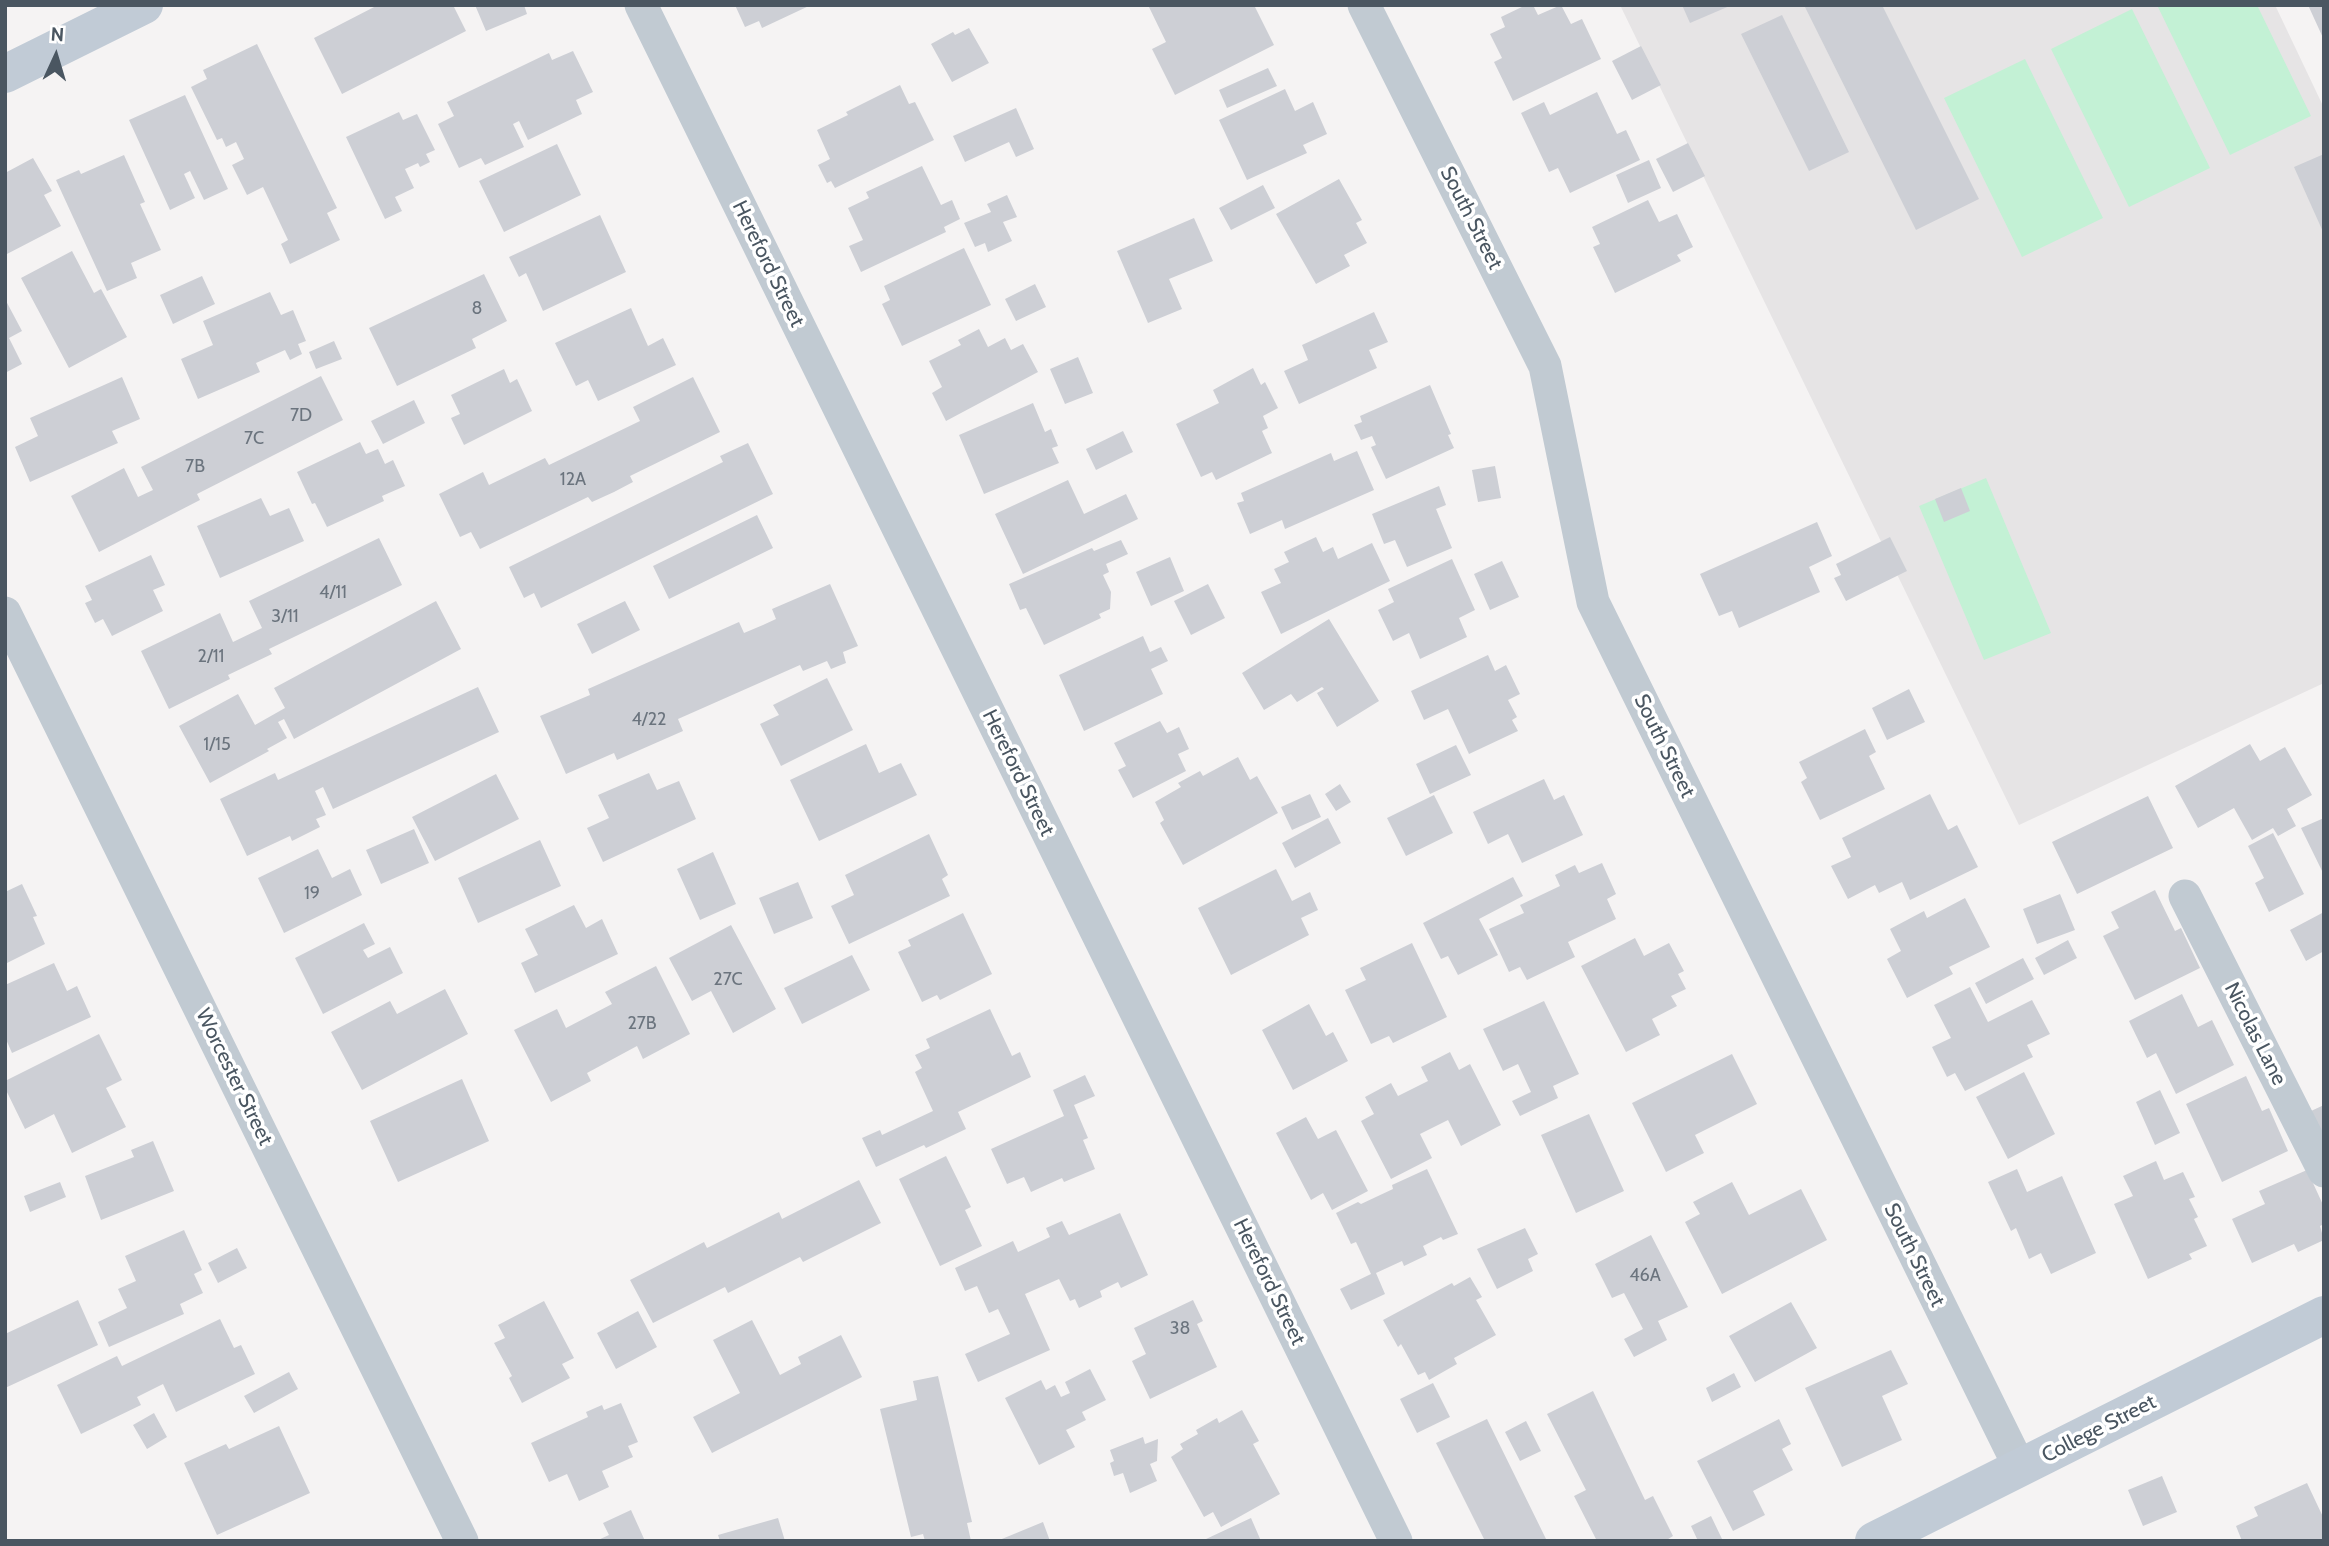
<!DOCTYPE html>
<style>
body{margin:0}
#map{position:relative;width:2329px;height:1546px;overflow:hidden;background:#f5f3f3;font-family:Cabin,sans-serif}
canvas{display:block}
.frame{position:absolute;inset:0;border:7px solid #4a5661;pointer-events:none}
.north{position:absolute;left:21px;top:21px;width:70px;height:70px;-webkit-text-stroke:5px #fff;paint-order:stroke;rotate:4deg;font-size:19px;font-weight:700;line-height:28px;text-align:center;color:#4a5661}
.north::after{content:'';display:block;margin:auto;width:24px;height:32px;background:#4a5661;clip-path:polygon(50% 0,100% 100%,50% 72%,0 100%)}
</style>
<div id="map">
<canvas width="2329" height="1546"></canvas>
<div class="frame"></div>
<div class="north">N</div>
</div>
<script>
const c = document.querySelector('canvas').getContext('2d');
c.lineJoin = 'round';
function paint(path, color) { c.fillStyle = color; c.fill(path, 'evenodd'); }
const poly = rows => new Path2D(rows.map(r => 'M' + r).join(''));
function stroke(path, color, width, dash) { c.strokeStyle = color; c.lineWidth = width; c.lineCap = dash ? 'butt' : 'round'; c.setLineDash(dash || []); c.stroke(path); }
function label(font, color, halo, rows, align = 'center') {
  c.font = font + ' Cabin,sans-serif'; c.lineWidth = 7; c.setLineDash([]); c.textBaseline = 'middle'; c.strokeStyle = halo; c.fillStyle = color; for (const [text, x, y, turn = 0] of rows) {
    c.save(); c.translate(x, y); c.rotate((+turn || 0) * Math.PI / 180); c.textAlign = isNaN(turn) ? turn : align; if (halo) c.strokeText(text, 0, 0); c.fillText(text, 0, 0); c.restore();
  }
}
paint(poly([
 [1620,5,2275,5,2324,108,2324,683,2019,825]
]), '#e6e4e5');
paint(poly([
 [2157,5,2257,5,2311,116,2230,155],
 [2132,9,2210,168,2129,207,2051,49],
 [2025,59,2103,218,2022,257,1944,98],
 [1986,478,2051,633,1984,660,1919,506]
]), '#c3f1d5');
paint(poly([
 [378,5,453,5,466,31,342,94,314,38],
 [475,5,524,5,527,14,486,31],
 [735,5,811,5,762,28,759,21,745,27],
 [1148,5,1254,5,1274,45,1175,95,1152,49,1166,42],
 [1526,5,1533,5,1538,15,1561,5,1571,24,1582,19,1601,59,1513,101,1494,62,1502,58,1490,34,1505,27,1501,17],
 [1682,5,1732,5,1690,23],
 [1804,5,1882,5,1979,199,1916,230],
 [2308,5,2324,5,2324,40],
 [1782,15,1849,152,1809,171,1741,34],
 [969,28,989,63,952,82,931,44,953,32,955,35],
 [257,44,337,208,327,213,340,240,290,264,281,244,288,240,263,187,247,195,232,165,244,159,236,142,226,147,222,138,217,140,191,87,207,79,203,70],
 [1641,46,1661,85,1632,100,1612,61],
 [573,51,593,92,576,100,582,114,528,140,519,121,513,124,524,147,485,165,481,158,459,168,438,124,454,116,447,102,549,53,552,60],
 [1268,68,1277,86,1227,108,1219,90],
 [900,85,909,104,915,102,934,140,835,188,831,181,827,183,818,165,830,159,817,130,848,115,846,112],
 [1285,89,1295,111,1313,102,1327,134,1303,145,1307,153,1247,180,1219,120],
 [1597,92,1617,134,1626,130,1640,160,1570,193,1558,168,1549,172,1521,113,1544,102,1550,115],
 [185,95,228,189,204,200,190,171,184,174,195,198,170,210,129,120],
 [1016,108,1034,149,1016,157,1009,142,965,162,953,136],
 [399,112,403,120,417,114,435,150,426,154,430,162,420,167,418,163,405,169,414,188,395,197,402,211,385,219,346,137],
 [1688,143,1705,176,1673,192,1656,159],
 [557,144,581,195,504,232,479,181],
 [2324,154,2324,234,2294,167],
 [124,155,145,202,140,204,161,250,131,263,137,278,107,291,56,180,79,170,81,174],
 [33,158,52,191,44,195,61,226,5,255,5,173],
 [1649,160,1661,188,1628,203,1616,175],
 [922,166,941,205,952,200,960,219,944,227,946,232,861,272,849,246,863,240,848,208,869,198,866,192],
 [1339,179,1362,220,1356,223,1367,243,1344,255,1350,266,1316,284,1276,214],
 [1263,185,1275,208,1231,230,1219,208],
 [1007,195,1017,217,1003,222,1012,241,988,252,985,243,975,247,964,223,991,212,987,204],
 [1648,200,1659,222,1677,214,1693,247,1677,255,1681,261,1615,293,1593,247,1600,244,1592,227],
 [600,215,626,272,543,311,526,273,519,277,509,257],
 [1194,218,1213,261,1169,279,1182,309,1148,323,1117,251],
 [964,248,991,305,902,346,882,304,890,300,884,286],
 [72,251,94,293,101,289,127,337,69,368,21,278],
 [484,274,507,321,472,339,476,348,397,386,369,328],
 [202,276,215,304,173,324,160,295],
 [1035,284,1046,307,1016,321,1005,299],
 [270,292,281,315,293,310,306,341,298,344,302,354,290,360,285,350,256,363,260,372,198,399,181,359,213,345,203,321],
 [5,299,22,331,9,338,22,364,5,373],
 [631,308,648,346,663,338,676,365,598,401,588,380,576,386,555,343],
 [1374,312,1388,342,1369,350,1377,368,1299,404,1284,371,1308,360,1302,345],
 [979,329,988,347,1005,338,1011,350,1023,344,1038,372,946,421,932,393,942,387,929,361,961,345,958,340],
 [334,341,342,359,316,369,309,352],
 [1078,357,1093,393,1065,404,1050,369],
 [1253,368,1261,385,1265,382,1278,408,1263,416,1268,428,1262,431,1272,453,1216,480,1212,472,1201,477,1176,424,1219,403,1213,390],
 [504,369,510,383,517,379,532,411,464,445,451,418,460,414,451,395],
 [321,376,343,420,197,494,200,500,99,552,71,496,124,468,138,497,153,490,141,467],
 [122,377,140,419,112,431,118,443,30,482,15,447,38,436,30,418],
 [693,377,720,432,630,476,633,482,614,492,592,502,588,497,480,549,471,532,460,537,439,494,483,472,489,485,545,458,549,465,640,421,633,407],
 [1430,385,1451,434,1448,435,1454,448,1386,479,1371,447,1376,445,1372,436,1361,440,1354,425,1362,422,1360,416],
 [414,400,425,423,383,444,371,421],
 [1033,403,1045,432,1051,429,1058,446,1052,448,1059,463,984,494,959,435],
 [1123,431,1133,452,1096,470,1086,449],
 [360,442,366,454,378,449,385,464,393,460,405,486,382,496,384,501,327,527,315,503,312,504,297,472],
 [748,443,773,494,541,608,534,593,524,598,509,567,723,462,720,456],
 [1357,451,1374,490,1285,529,1282,520,1250,534,1237,503,1244,501,1241,493,1331,453,1334,461],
 [1495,466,1501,498,1478,502,1472,470],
 [1068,480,1084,514,1126,494,1138,519,1023,574,995,514],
 [1439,486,1446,505,1436,509,1452,548,1407,567,1395,540,1384,544,1372,514],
 [1961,488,1970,511,1944,522,1935,499],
 [261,498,270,516,289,508,304,541,220,578,197,526],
 [757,515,773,548,669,599,653,566],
 [1817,522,1832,556,1809,567,1820,592,1739,628,1732,611,1719,616,1700,574],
 [1316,537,1323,552,1333,547,1338,559,1372,543,1390,581,1281,634,1261,592,1281,583,1274,569,1289,562,1284,552],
 [1890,537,1907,571,1846,601,1834,578,1841,575,1836,564],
 [379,538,402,585,269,649,272,654,228,675,230,679,169,709,141,651,220,613,233,642,262,628,249,601],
 [1121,540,1128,554,1106,564,1109,572,1103,575,1111,592,1110,609,1099,614,1101,618,1044,645,1026,608,1020,610,1009,584,1092,548,1094,551],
 [151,555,165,585,153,590,163,611,112,636,103,619,95,623,85,603,92,600,85,586],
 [1170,557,1184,591,1151,606,1136,572],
 [1452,559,1475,610,1459,618,1467,637,1420,659,1409,633,1393,641,1378,610,1394,602,1388,589],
 [1502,561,1519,597,1490,610,1474,574],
 [830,584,858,646,843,652,846,663,831,669,827,661,803,671,800,665,678,719,683,731,617,760,614,753,566,774,540,716,590,695,588,689,739,622,744,633,763,625,776,619,772,609],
 [1208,584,1225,618,1191,635,1174,601],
 [436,601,461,649,294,739,284,719,278,722,287,738,267,749,269,751,210,783,179,726,238,694,255,725,285,708,274,688],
 [625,601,640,630,592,654,577,624],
 [1329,619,1379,701,1337,727,1317,693,1324,689,1322,687,1297,702,1291,694,1264,710,1242,673],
 [1143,636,1150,652,1161,647,1168,661,1151,669,1163,694,1084,731,1059,675],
 [1488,655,1495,671,1506,665,1520,694,1508,700,1517,717,1512,720,1518,731,1469,754,1448,709,1424,720,1411,691],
 [827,678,853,730,781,766,760,724,779,715,773,705],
 [478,687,499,732,333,809,323,787,315,791,326,815,316,819,320,827,292,841,290,836,247,856,220,799,275,773,278,780],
 [1909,689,1925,722,1887,740,1872,708],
 [1160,721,1167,733,1179,727,1189,749,1178,754,1186,771,1133,798,1118,770,1126,766,1114,743],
 [1865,729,1876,752,1869,756,1885,789,1820,820,1801,782,1807,778,1799,762],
 [866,744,879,773,901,763,917,795,819,841,790,780],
 [2250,744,2260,761,2285,747,2312,795,2287,809,2296,826,2278,836,2273,828,2252,840,2234,808,2198,828,2175,786],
 [1456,745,1471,775,1430,794,1416,764],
 [1238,757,1250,780,1257,776,1278,813,1183,865,1160,823,1164,820,1155,802,1181,787,1178,783,1200,771,1203,776],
 [649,773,657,790,679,781,696,819,603,862,587,828,609,818,598,795],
 [496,774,519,819,435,861,412,817],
 [1544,779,1554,800,1564,795,1583,835,1522,863,1508,834,1488,844,1473,812],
 [1340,784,1351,802,1336,811,1325,794],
 [1310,794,1321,817,1292,830,1281,807],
 [1930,794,1948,830,1957,825,1978,867,1910,900,1902,882,1879,893,1875,885,1848,899,1831,866,1851,857,1842,838],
 [1434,795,1453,833,1406,856,1387,818],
 [2148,796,2173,848,2077,894,2052,842],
 [1328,818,1341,843,1295,868,1282,843],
 [2324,818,2324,875,2301,828],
 [414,829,429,863,381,884,366,850],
 [2273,833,2304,894,2269,912,2255,883,2264,878,2248,846],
 [929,834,948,875,942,879,950,896,849,944,831,906,854,895,845,875],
 [540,840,561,886,478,923,458,878],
 [318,849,332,878,350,869,362,895,284,933,258,878],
 [713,852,736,904,700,920,677,869],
 [1602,863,1616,894,1607,899,1616,919,1568,942,1575,957,1527,980,1520,967,1509,972,1489,929,1524,913,1520,905,1560,886,1555,875,1575,865,1579,873],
 [1276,869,1292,901,1310,892,1318,910,1301,918,1309,935,1231,975,1198,908],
 [1513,877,1523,896,1479,919,1498,955,1458,975,1448,956,1441,959,1423,923],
 [798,882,813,918,774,934,759,898],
 [22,884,37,916,33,917,45,944,5,964,5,892],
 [2155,890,2175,931,2181,928,2200,968,2135,1000,2103,936,2119,928,2111,912],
 [2060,894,2075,930,2037,944,2023,909],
 [1965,898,1990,947,1949,967,1953,974,1907,998,1887,959,1901,951,1890,929,1924,911,1927,918],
 [574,905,586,928,602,919,618,954,535,993,521,963,538,955,525,929],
 [2324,912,2324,951,2306,961,2290,930],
 [963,913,992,974,940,1000,937,995,922,1002,898,952,911,946,908,940],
 [364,923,375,944,363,950,368,958,390,947,403,973,323,1014,295,958],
 [731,925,776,1009,733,1033,711,991,692,1001,669,958],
 [1635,938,1644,956,1669,943,1684,971,1678,974,1686,989,1671,996,1677,1006,1652,1019,1660,1035,1626,1052,1581,966],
 [2068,940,2077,958,2044,975,2035,958],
 [1412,943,1447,1017,1393,1043,1389,1036,1371,1044,1345,990,1366,980,1360,968],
 [852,955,870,990,802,1024,784,988],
 [2023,958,2034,979,1986,1004,1975,983],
 [54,963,67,991,77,986,91,1017,12,1053,5,1037,5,985],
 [656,966,690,1034,643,1059,637,1046,587,1073,591,1081,551,1102,514,1030,557,1009,566,1028,612,1004,605,992],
 [1970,987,1988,1022,2032,1000,2050,1034,2027,1045,2033,1057,1965,1091,1955,1073,1947,1077,1932,1047,1951,1038,1934,1005],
 [445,989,468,1034,362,1090,331,1032,390,1001,397,1014],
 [2182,994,2198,1027,2212,1020,2234,1065,2176,1094,2156,1053,2147,1058,2129,1021],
 [1544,1001,1579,1074,1553,1086,1558,1098,1520,1116,1512,1101,1531,1092,1518,1064,1503,1071,1483,1029],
 [1309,1004,1326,1036,1333,1032,1348,1061,1293,1090,1262,1030],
 [990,1009,1012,1056,1020,1052,1031,1077,958,1112,966,1129,926,1148,924,1145,876,1167,862,1138,880,1130,882,1135,933,1111,915,1072,922,1068,915,1055,930,1048,926,1039],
 [99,1034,122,1080,106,1088,126,1127,72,1153,54,1114,25,1129,5,1088,5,1081],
 [1450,1052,1459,1070,1470,1064,1501,1125,1461,1146,1448,1120,1420,1134,1432,1158,1391,1179,1361,1121,1374,1114,1365,1097,1391,1083,1398,1096,1428,1081,1421,1067],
 [1732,1054,1757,1104,1695,1135,1704,1153,1666,1172,1632,1103],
 [2024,1072,2055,1134,2008,1159,1976,1097],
 [1085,1075,1095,1096,1074,1105,1088,1138,1083,1140,1095,1169,1064,1182,1062,1178,1031,1192,1024,1177,1007,1184,991,1149,1064,1116,1053,1090],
 [2246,1076,2262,1111,2269,1108,2288,1151,2222,1182,2186,1104],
 [462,1079,489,1141,398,1182,370,1121],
 [2160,1090,2180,1133,2155,1145,2136,1102],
 [2324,1105,2324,1137,2311,1111],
 [1589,1114,1624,1191,1576,1213,1541,1135],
 [1306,1117,1318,1139,1336,1130,1368,1191,1332,1210,1323,1193,1311,1200,1276,1133],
 [153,1141,174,1191,101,1220,85,1176,134,1157,131,1150],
 [946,1156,971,1207,965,1210,982,1246,940,1266,899,1179],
 [2156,1161,2164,1180,2183,1172,2195,1197,2189,1199,2198,1217,2194,1219,2207,1246,2189,1254,2192,1259,2148,1279,2114,1204,2133,1196,2123,1176],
 [1427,1169,1458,1234,1443,1240,1441,1237,1423,1246,1427,1255,1404,1266,1402,1261,1376,1273,1385,1294,1351,1310,1340,1289,1371,1274,1356,1242,1351,1244,1336,1213,1358,1202,1361,1204,1393,1189,1392,1185],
 [2017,1169,2027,1192,2062,1176,2096,1253,2051,1274,2041,1253,2029,1259,2016,1228,2011,1231,1988,1182],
 [2307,1170,2324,1207,2324,1224,2320,1226,2324,1240,2298,1252,2294,1244,2252,1263,2232,1219,2265,1204,2259,1191],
 [859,1180,881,1223,803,1262,800,1257,728,1293,725,1287,653,1323,630,1280,704,1242,707,1248,779,1212,782,1219],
 [60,1182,66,1197,30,1212,24,1196],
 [1732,1182,1749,1215,1801,1189,1827,1240,1722,1294,1685,1222,1700,1214,1693,1202],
 [1120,1213,1148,1275,1121,1288,1118,1282,1100,1291,1102,1297,1079,1308,1075,1299,1070,1301,1059,1279,1025,1294,1050,1350,978,1382,965,1354,1010,1334,998,1309,989,1313,977,1286,965,1291,955,1268,1013,1241,1018,1252,1050,1237,1046,1228,1062,1221,1069,1235],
 [1525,1228,1538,1254,1528,1259,1533,1271,1497,1289,1477,1249],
 [184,1230,202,1270,194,1274,203,1293,180,1304,184,1314,109,1347,98,1322,127,1308,118,1289,136,1281,125,1256],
 [1651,1235,1688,1307,1658,1321,1667,1340,1634,1357,1624,1339,1643,1329,1624,1293,1612,1298,1595,1264],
 [237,1248,247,1268,218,1283,208,1263],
 [1470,1277,1482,1297,1476,1300,1496,1335,1454,1358,1457,1364,1429,1380,1425,1372,1418,1375,1401,1344,1398,1347,1383,1320,1452,1283,1454,1286],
 [78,1300,98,1345,5,1388,5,1334],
 [1193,1300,1203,1321,1197,1324,1217,1367,1150,1399,1132,1361,1146,1354,1134,1328],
 [544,1301,574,1358,562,1364,570,1378,522,1403,509,1378,512,1376,494,1343,505,1338,498,1325],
 [1791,1302,1817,1348,1755,1382,1729,1336],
 [638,1311,657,1347,616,1369,597,1333],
 [220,1319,234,1348,241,1345,255,1374,176,1412,163,1384,137,1397,141,1405,81,1434,57,1385,117,1356,122,1366],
 [752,1320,780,1375,801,1364,798,1357,841,1335,862,1377,712,1453,693,1417,740,1393,713,1340],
 [1891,1350,1908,1384,1882,1396,1902,1440,1842,1467,1805,1388],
 [1090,1369,1106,1400,1082,1412,1086,1420,1066,1430,1075,1447,1039,1465,1005,1398,1041,1380,1046,1390,1055,1385,1061,1397,1070,1393,1065,1382],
 [289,1372,298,1389,254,1413,244,1396],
 [1734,1373,1741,1387,1712,1402,1706,1388],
 [938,1376,972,1522,967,1523,971,1541,925,1541,923,1534,911,1537,880,1409,917,1400,913,1381],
 [1433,1383,1450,1417,1417,1433,1400,1399],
 [1593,1391,1645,1500,1653,1496,1673,1536,1665,1541,1597,1541,1574,1496,1586,1490,1547,1414],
 [621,1403,638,1442,628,1446,633,1457,602,1471,609,1487,579,1501,567,1474,549,1482,531,1443,588,1417,586,1412,602,1405,604,1410],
 [1242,1410,1259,1441,1253,1444,1280,1494,1221,1527,1213,1512,1204,1517,1171,1457,1183,1449,1180,1444,1198,1434,1196,1430,1217,1418,1219,1423],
 [154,1413,167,1437,147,1449,133,1425],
 [1487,1419,1547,1541,1485,1541,1436,1443],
 [1779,1419,1791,1444,1782,1449,1793,1470,1753,1491,1765,1515,1733,1531,1697,1461],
 [1526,1421,1541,1451,1520,1461,1505,1432],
 [279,1426,310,1493,217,1535,184,1463,226,1444,229,1449],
 [1143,1437,1145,1444,1158,1439,1157,1461,1150,1464,1157,1481,1130,1493,1123,1473,1114,1476,1110,1463,1114,1461,1110,1450],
 [2162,1476,2177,1512,2143,1526,2128,1490],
 [2307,1483,2324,1519,2324,1541,2242,1541,2236,1526,2258,1516,2254,1507],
 [631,1510,645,1541,596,1541,609,1535,603,1523],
 [1711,1516,1723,1541,1698,1541,1691,1526],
 [778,1518,785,1541,720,1541,718,1535],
 [1251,1518,1261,1541,1207,1541,1206,1539],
 [1043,1522,1050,1541,997,1541]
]), '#cdcfd5');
stroke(poly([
 [641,5,1396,1541],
 [1364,5,1545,366,1593,602,2020,1468],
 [5,613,462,1541],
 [2185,896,2324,1171]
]), '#c1cad2', 33);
stroke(poly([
 [5,74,144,5],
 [1874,1541,2324,1315]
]), '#c1cbd6', 38);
label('18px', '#6b747e', null, [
 ["8",477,309],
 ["7D",301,416],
 ["7C",254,439],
 ["7B",195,467],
 ["12A",573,480],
 ["4/11",333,593],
 ["3/11",285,617],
 ["2/11",211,657],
 ["4/22",649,720],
 ["1/15",217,745],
 ["19",312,894],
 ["27C",728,980],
 ["27B",642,1024],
 ["46A",1645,1276],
 ["38",1180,1329]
]);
label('21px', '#4a5661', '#fff', [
 ["South Street",1471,218,63],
 ["Hereford Street",768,264,64],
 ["South Street",1664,746,64],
 ["Hereford Street",1018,773,64],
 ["Nicolas Lane",2255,1034,63],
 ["Worcester Street",234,1077,64],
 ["South Street",1914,1255,64],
 ["Hereford Street",1269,1282,64],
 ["College Street",2099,1429,-27]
]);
</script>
